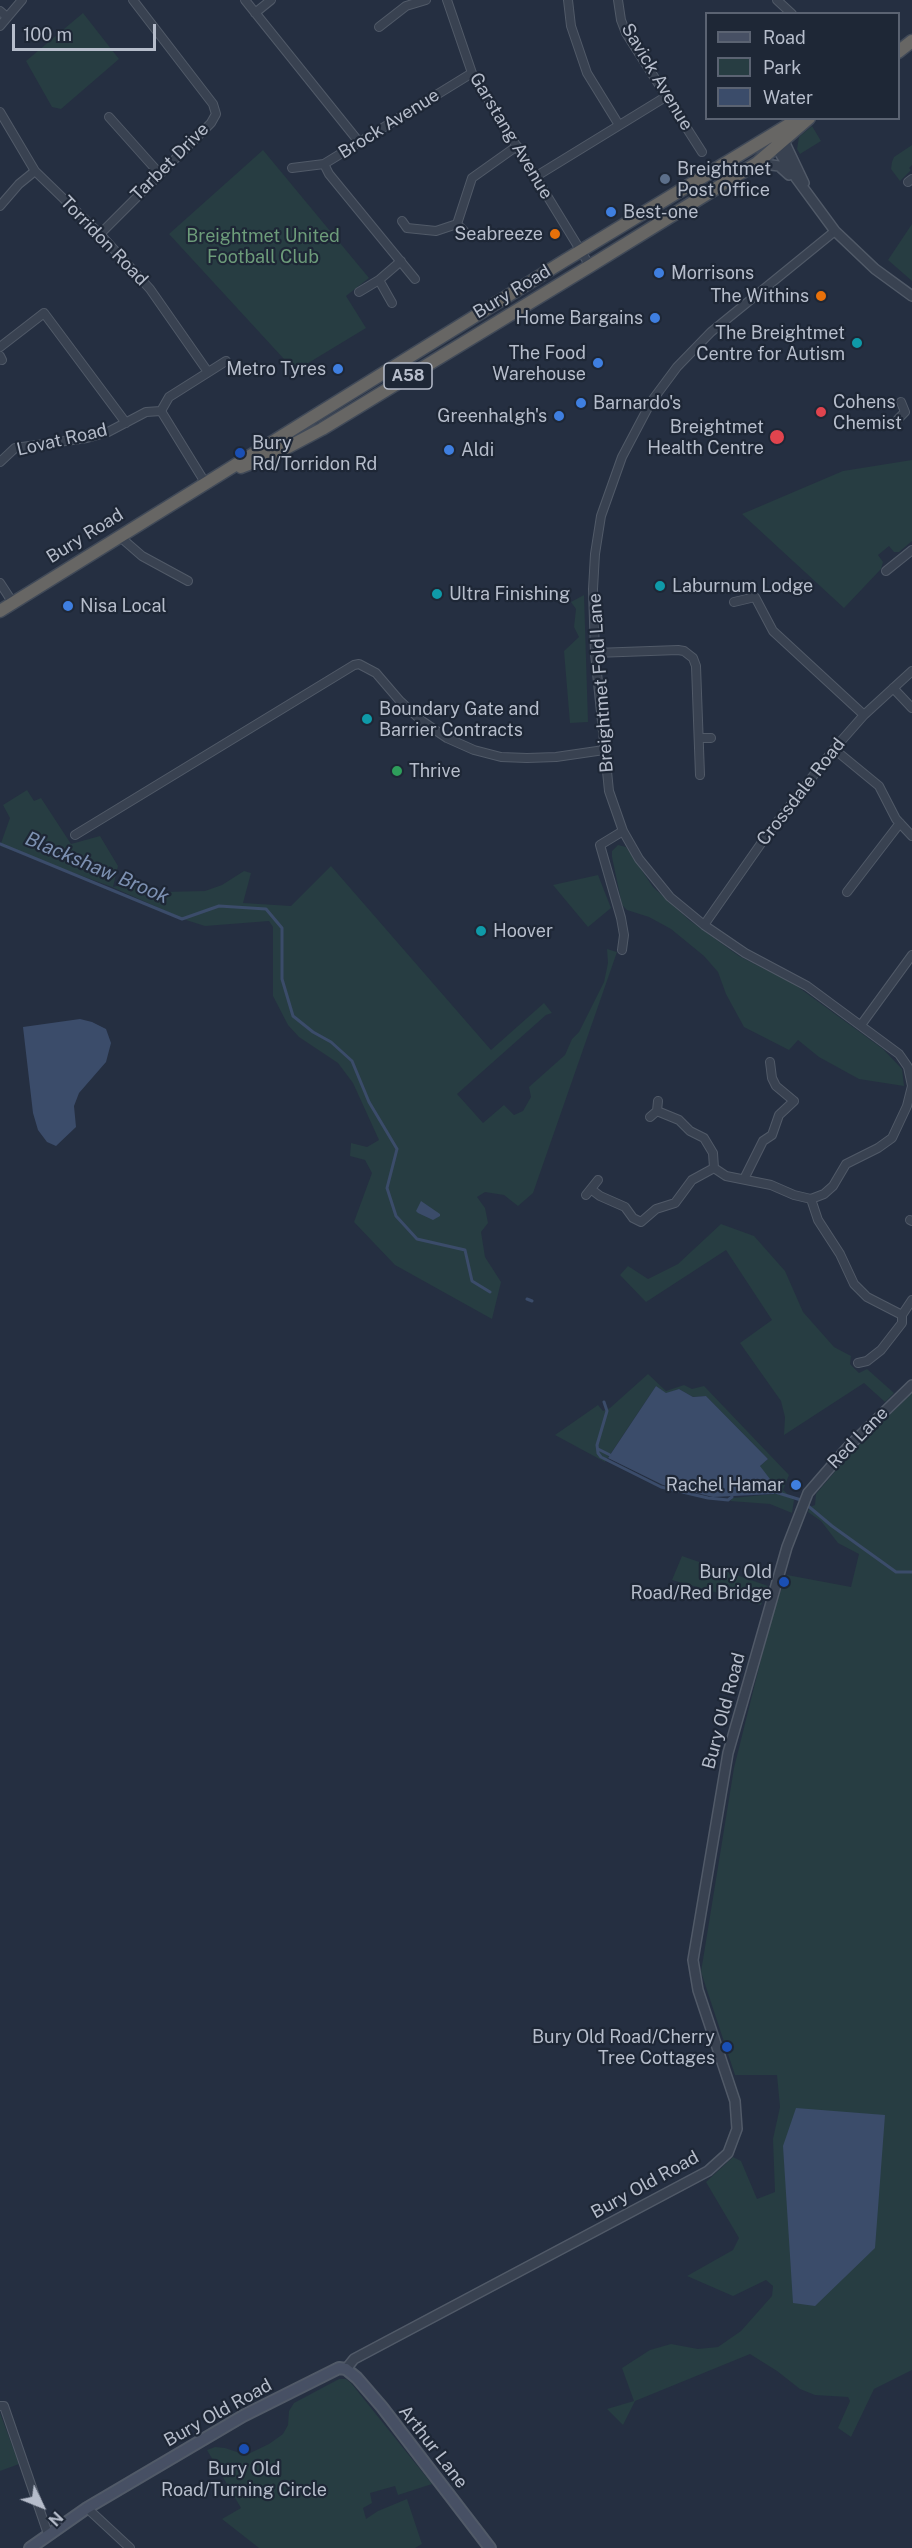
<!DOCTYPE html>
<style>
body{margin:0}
#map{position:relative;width:912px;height:2548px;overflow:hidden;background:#252f41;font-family:"Public Sans",sans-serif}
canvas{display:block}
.legend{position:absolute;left:705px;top:12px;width:195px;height:108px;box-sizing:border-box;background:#1e2736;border:2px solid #5b6372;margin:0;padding:8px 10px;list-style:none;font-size:18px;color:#b6bdcb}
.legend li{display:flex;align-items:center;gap:12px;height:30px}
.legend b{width:30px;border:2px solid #5b6372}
.north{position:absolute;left:12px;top:2476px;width:60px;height:60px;-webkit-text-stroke:4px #1e2736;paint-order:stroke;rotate:133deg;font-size:16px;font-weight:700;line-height:24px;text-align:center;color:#b6bdcb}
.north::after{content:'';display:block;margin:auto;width:21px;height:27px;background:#b6bdcb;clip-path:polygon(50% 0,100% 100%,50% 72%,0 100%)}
.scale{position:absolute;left:12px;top:24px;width:144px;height:27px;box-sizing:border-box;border:3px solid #b6bdcb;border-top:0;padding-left:8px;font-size:18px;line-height:21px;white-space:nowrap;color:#b6bdcb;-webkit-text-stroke:4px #1e2736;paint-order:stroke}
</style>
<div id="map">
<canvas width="912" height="2548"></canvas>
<ul class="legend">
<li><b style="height:8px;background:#475064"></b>Road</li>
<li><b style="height:16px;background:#273d42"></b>Park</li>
<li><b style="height:16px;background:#3b4c6a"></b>Water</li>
</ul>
<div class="north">N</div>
<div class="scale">100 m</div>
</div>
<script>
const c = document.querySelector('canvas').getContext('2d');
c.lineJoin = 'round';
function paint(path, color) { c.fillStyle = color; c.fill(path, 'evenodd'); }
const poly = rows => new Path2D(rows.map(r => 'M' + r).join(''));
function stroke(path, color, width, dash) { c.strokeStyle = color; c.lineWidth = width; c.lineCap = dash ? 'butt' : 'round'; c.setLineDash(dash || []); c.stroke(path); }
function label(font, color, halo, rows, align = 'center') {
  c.font = font + ' "Public Sans",sans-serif'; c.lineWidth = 4.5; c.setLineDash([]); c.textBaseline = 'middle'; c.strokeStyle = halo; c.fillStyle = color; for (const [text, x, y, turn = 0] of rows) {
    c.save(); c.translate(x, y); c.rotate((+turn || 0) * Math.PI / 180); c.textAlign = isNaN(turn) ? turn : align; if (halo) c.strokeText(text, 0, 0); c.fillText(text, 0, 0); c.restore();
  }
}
paint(poly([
 [83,13,119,59,61,109,52,107,26,61],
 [812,126,821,141,800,154,797,149,799,137],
 [912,145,912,165,909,168,911,170,900,181,891,169,892,162,894,157],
 [263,150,369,278,346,296,366,328,295,371,169,234],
 [912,224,912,281,888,260],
 [912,460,912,541,899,552,894,552,889,546,878,555,883,562,881,569,844,608,742,514,843,471],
 [584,595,588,722,570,723,564,651,579,637,574,627,576,609,571,602],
 [27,790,34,801,41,798,71,844,100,836,118,866,113,887,128,883,163,892,205,891,222,885,244,871,251,873,243,903,291,906,331,866,491,1050,544,1003,552,1013,546,1015,457,1094,483,1123,504,1105,514,1115,523,1111,531,1097,529,1087,565,1055,572,1039,579,1032,604,982,608,963,607,949,617,952,533,1193,518,1206,504,1195,485,1192,477,1197,485,1208,488,1223,481,1232,485,1257,501,1282,492,1319,395,1265,354,1222,372,1173,365,1160,350,1156,351,1143,367,1147,379,1140,353,1083,338,1063,299,1037,288,1025,273,996,273,927,269,921,205,926,186,920,112,887,0,846,10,818,3,805],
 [618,845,626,847,653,887,689,920,739,956,794,984,883,1049,902,1069,904,1086,859,1079,819,1057,798,1040,789,1050,744,1027,726,994,718,972,704,956,671,929,649,917,627,910,622,905,612,857,612,851],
 [598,875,611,908,588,927,553,885],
 [721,1224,754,1236,785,1271,803,1312,834,1347,851,1356,850,1364,859,1373,867,1369,894,1393,885,1402,864,1383,784,1435,785,1417,781,1401,740,1343,772,1320,726,1250,646,1302,620,1275,628,1266,648,1279,678,1264],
 [648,1374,666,1391,684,1385,692,1389,704,1386,789,1475,783,1490,794,1500,792,1513,770,1504,730,1501,733,1498,773,1494,760,1466,768,1459,706,1396,693,1397,679,1389,666,1394,656,1386,605,1462,555,1435,598,1405,603,1411,610,1408],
 [912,1393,912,2370,874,2389,851,2437,838,2428,850,2401,848,2397,815,2395,800,2389,777,2371,750,2354,635,2401,623,2425,607,2409,634,2401,622,2368,650,2350,671,2344,698,2349,718,2347,741,2331,772,2296,773,2286,766,2280,733,2296,687,2276,733,2250,739,2238,706,2182,733,2157,741,2161,757,2199,775,2192,773,2139,780,2107,777,2075,735,2075,701,1972,734,1768,773,1611,787,1575,851,1587,859,1554,838,1543,821,1521,808,1512,810,1507,815,1505,816,1494,849,1455],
 [682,1556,768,1586,761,1605,672,1580],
 [339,2379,346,2379,351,2383,432,2484,398,2495,395,2486,370,2493,372,2503,363,2508,366,2519,378,2511,407,2499,422,2544,415,2548,259,2548,222,2519,241,2508,207,2450,215,2447,225,2448,246,2455,269,2444,283,2434,288,2425,289,2411,294,2403],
 [0,2413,19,2464,0,2471]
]), '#273d42');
paint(poly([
 [80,1019,92,1022,106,1029,111,1043,106,1062,79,1093,74,1106,76,1127,56,1146,47,1142,38,1130,33,1113,23,1027],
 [421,1201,440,1214,440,1216,433,1220,418,1213,416,1211],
 [656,1386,666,1393,679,1389,693,1397,706,1396,768,1459,760,1466,776,1487,774,1494,713,1497,663,1485,608,1458],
 [796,2108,885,2115,875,2248,815,2306,793,2303,783,2146]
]), '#3b4c6a');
stroke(poly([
 [0,844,182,919,219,906,266,909,282,928,282,979,293,1016,313,1032,331,1042,352,1061,369,1102,397,1149,387,1188,396,1216,417,1239,465,1250,472,1281,490,1292],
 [527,1299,532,1301],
 [604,1402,607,1411,597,1445,598,1453,601,1457,661,1487,708,1498,728,1500,732,1497],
 [598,1449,610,1455],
 [772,1491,801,1500,832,1526,896,1572,912,1572]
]), '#3b4c6a', 3);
const minor = poly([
 [245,0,359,142],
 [447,0,472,73,590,266],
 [568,0,571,26,587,73,619,125],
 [618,0,621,20,626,33,702,152],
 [777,0,792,14],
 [0,11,7,17],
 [255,13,271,0],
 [0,26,22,0],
 [379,27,406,6,426,0],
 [0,112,35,171,100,234,150,289,208,372],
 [109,117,159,173],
 [324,164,329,174,415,279],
 [292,168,324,164,472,73],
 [535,177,667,96],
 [908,182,912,179],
 [0,206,19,184,35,171],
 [402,221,407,228,436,231,457,224,472,178,517,146],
 [457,224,466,233],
 [100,234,211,123,216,114,213,104,133,0],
 [379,280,392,303],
 [359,292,379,280,401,261],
 [0,347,44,313,126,423],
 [0,356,2,360],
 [898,419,905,412,901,402],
 [0,462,15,448,87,438,108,432,146,412,161,411],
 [206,484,161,411,169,397,226,361],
 [119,536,142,556,188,581],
 [886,571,912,550],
 [0,583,13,603],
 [734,602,755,597,773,631,864,715],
 [595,653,678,650,684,651,693,658,696,666,700,775],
 [893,688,912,708],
 [699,738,711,738],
 [834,749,879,786,896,819,912,836],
 [75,835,354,665,359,664,376,673,400,701,422,721,447,738,474,750,501,757,527,758,556,757,604,750],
 [847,892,900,823],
 [704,925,767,835,834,749,864,715,912,671],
 [622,950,624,935,621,918,600,845,623,831],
 [861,1025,912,955],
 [657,1111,679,1120,690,1131,704,1138,713,1153,714,1168],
 [650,1117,657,1111,658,1101],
 [744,1179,763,1141,772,1135,779,1115,794,1101,776,1086,772,1078,770,1062],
 [592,1190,600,1196,625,1207,633,1218,641,1222,656,1209,675,1203,692,1180,714,1168,726,1176,771,1185,794,1195,811,1199,818,1220,840,1254,854,1284,867,1297,902,1315],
 [586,1195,598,1180],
 [811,1199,824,1194,833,1186,846,1164,878,1148,892,1138,907,1106,912,1086,908,1067,899,1054,807,986,745,953,704,925,670,897,639,859,623,831,609,791,595,653,593,589,595,554,601,516,622,457,651,402,677,367,711,332,835,231],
 [910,1220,912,1221],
 [858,1363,867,1361,881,1350,902,1323,902,1315,912,1300],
 [0,2406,4,2406,48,2534],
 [87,2508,130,2548]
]);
const tertiary = poly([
 [779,139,784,141,804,183],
 [774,144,796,178,835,231,875,269,912,296],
 [757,163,779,166,789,175],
 [346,2369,354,2359,708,2171,728,2153,737,2129,735,2101,698,1990,693,1960,728,1753,787,1547,808,1493,847,1448,912,1385]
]);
const secondary = poly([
 [30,2548,87,2508,243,2416,339,2368,346,2369,357,2378,382,2407,490,2548]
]);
const trunk = poly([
 [898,52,912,41],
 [241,467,275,454,322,429,590,266,757,163,809,118],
 [0,611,564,261,800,118]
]);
stroke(minor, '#515a68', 10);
stroke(tertiary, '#515a68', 12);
stroke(secondary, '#515a68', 14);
stroke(trunk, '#414a58', 15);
stroke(minor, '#394251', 8);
stroke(tertiary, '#394251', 9);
stroke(secondary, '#475064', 10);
stroke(trunk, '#676664', 12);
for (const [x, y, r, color] of [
 [665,179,6,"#5c6f8a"],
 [611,212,6,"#3f7fe0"],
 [555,234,6,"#e8710a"],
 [659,273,6,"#3f7fe0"],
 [821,296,6,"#e8710a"],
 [655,318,6,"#3f7fe0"],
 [857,343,6,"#0f9aa8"],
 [598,363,6,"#3f7fe0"],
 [338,369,6,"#3f7fe0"],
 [581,403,6,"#3f7fe0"],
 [821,412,6,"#e0444e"],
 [559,416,6,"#3f7fe0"],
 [777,437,8,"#e0444e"],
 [449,450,6,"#3f7fe0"],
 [240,453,6,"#1a4fb4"],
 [660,586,6,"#0f9aa8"],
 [437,594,6,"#0f9aa8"],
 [68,606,6,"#3f7fe0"],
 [367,719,6,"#0f9aa8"],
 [397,771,6,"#2e9e5b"],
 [481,931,6,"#0f9aa8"],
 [796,1485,6,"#3f7fe0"],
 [784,1582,6,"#1a4fb4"],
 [727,2047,6,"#1a4fb4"],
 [244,2449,6,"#1a4fb4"]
]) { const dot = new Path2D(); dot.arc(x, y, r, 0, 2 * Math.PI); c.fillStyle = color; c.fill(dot); stroke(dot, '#1e2736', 2); }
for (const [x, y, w] of [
 [408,376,48]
]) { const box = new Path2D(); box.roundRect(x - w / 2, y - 13, w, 26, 4.5); c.fillStyle = '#1e2736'; c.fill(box); stroke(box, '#b6bdcb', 1.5); }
label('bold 16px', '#b6bdcb', null, [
 ["A58",408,376]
]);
label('18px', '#b6bdcb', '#1e2736', [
 ["Savick Avenue",657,77,59],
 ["Brock Avenue",389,124,-32],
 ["Garstang Avenue",511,136,59],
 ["Tarbet Drive",170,162,-45],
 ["Torridon Road",104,241,46],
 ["Bury Road",512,292,-31],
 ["Lovat Road",62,440,-13],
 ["Bury Road",85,536,-32],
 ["Breightmet Fold Lane",601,683,-94],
 ["Crossdale Road",801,792,-52],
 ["Red Lane",858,1438,-46],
 ["Bury Old Road",724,1711,-75],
 ["Bury Old Road",645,2185,-29],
 ["Bury Old Road",218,2413,-29],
 ["Arthur Lane",433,2447,52]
]);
label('18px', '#b6bdcb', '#1e2736', [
 ["Breightmet",677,169],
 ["Post Office",677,190],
 ["Best-one",623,212],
 ["Seabreeze",543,234,"right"],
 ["Morrisons",671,273],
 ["The Withins",809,296,"right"],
 ["Home Bargains",643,318,"right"],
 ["The Breightmet",845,333,"right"],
 ["Centre for Autism",845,354,"right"],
 ["The Food",586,353,"right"],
 ["Warehouse",586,374,"right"],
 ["Metro Tyres",326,369,"right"],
 ["Cohens",833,402],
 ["Chemist",833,423],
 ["Barnardo's",593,403],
 ["Greenhalgh's",547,416,"right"],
 ["Breightmet",764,427,"right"],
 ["Health Centre",764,448,"right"],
 ["Bury",252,443],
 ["Rd/Torridon Rd",252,464],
 ["Aldi",461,450],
 ["Laburnum Lodge",672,586],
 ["Ultra Finishing",449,594],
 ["Nisa Local",80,606],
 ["Boundary Gate and",379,709],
 ["Barrier Contracts",379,730],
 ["Thrive",409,771],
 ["Hoover",493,931],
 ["Rachel Hamar",784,1485,"right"],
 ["Bury Old",772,1572,"right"],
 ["Road/Red Bridge",772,1593,"right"],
 ["Bury Old Road/Cherry",715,2037,"right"],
 ["Tree Cottages",715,2058,"right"],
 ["Bury Old",244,2469,"center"],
 ["Road/Turning Circle",244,2490,"center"]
], 'left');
label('18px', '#6d9c7a', '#1e2736', [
 ["Breightmet United",263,236],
 ["Football Club",263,257]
]);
label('italic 20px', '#7d91b2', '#1e2736', [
 ["Blackshaw Brook",97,868,23]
]);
</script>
